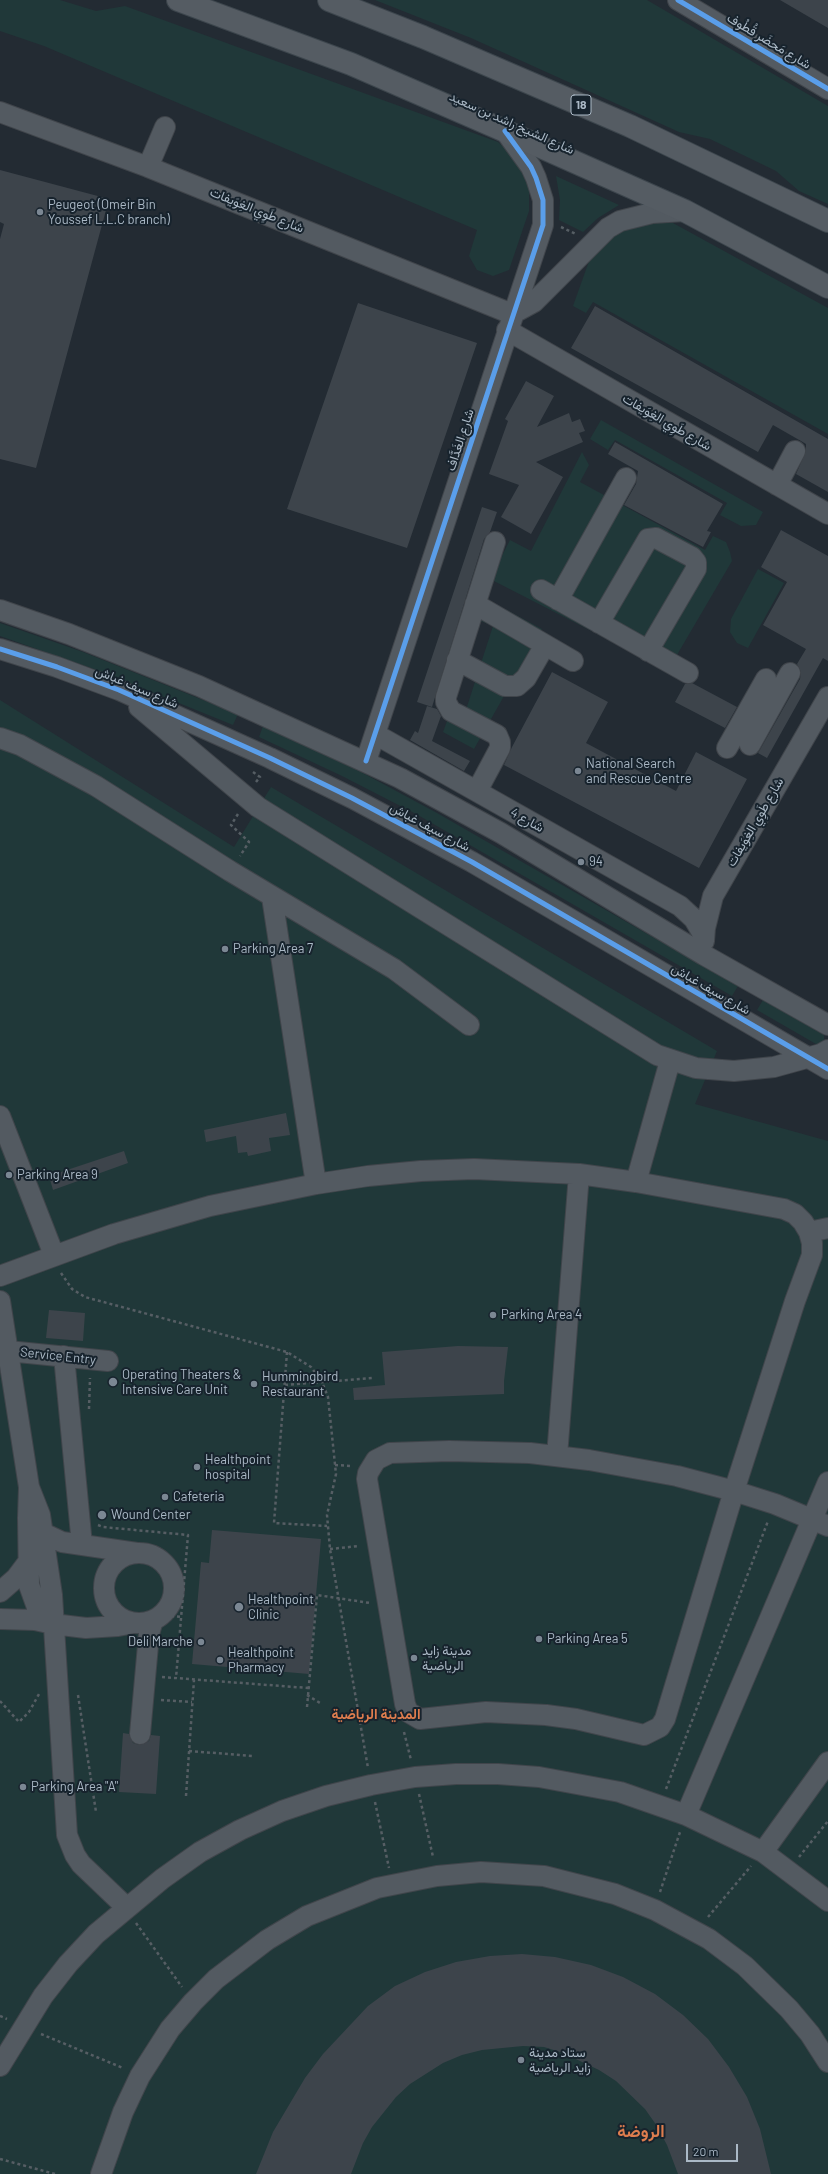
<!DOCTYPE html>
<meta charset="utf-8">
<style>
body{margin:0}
#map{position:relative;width:828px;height:2174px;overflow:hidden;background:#232b33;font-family:Barlow,sans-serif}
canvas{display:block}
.scale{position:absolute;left:686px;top:2144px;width:52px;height:18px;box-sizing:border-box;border:2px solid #abb9c6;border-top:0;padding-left:5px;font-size:12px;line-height:14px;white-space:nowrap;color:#abb9c6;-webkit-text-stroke:3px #17232d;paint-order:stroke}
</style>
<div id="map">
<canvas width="828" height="2174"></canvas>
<div class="scale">20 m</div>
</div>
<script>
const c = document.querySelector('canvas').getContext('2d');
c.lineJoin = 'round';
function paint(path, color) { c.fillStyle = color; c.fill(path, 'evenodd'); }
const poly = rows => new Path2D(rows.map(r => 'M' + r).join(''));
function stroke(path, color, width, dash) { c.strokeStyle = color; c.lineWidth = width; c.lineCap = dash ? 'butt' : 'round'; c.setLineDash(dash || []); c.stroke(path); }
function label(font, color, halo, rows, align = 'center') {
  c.font = font + ' Barlow,Vazirmatn,sans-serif'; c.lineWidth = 4; c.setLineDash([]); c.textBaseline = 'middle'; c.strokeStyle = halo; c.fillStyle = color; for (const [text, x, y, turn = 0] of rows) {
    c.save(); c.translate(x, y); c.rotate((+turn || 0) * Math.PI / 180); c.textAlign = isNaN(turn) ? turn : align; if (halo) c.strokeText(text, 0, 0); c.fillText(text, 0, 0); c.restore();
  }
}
paint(poly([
 [0,0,60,0,96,11,125,6,498,142,518,160,529,181,529,211,509,270,493,276,477,270,469,256,477,230,44,46,0,31],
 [375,0,647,0,828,106,828,204,799,191,776,171,710,139,679,132,471,38],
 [556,176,619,205,598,218,583,232,559,220,560,200],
 [649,221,673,223,828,308,828,434,593,302,586,313,573,306,593,250,625,227],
 [601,420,763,512,756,525,741,526,720,515,727,503,615,440,608,450,590,439],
 [582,452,589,465,580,482,705,550,713,536,726,542,730,552,732,561,674,660,658,665,490,579,510,540,531,551],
 [758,569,784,583,748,648,737,643,730,632,731,619],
 [505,609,542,629,474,749,443,732,450,713,463,719,493,626,478,620,489,610],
 [0,623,83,652,238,714,233,725,105,673,0,636],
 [0,700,234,847,271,787,717,1051,695,1104,828,1141,828,2174,0,2174],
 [263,726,361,772,437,813,738,986,732,996,416,814,342,776,259,737],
 [763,1000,821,1033,824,1035,824,1041,819,1045,816,1044,757,1010]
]), '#203839');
paint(poly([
 [780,0,828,0,828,28],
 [0,170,109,199,36,468,0,459,0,239,4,224,0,222],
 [358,303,477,343,407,548,287,509],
 [595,306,828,439,828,492,796,474,806,451,806,444,801,441,773,425,758,452,571,348],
 [526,381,554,396,537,427,569,413,572,422,580,419,585,431,579,433,583,442,536,462,563,477,531,534,501,517,519,485,489,474,508,421,505,419],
 [615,442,723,504,707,531,711,532,703,547,624,505,636,484,638,471,608,454],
 [482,507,497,512,490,532,484,539,432,707,417,702],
 [781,530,828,556,828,661,823,658,767,758,758,753,800,679,801,672,797,664,806,649,763,625,787,582,761,567],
 [552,672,608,702,586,743,676,791,696,752,747,779,699,868,504,765,512,747],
 [692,683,737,707,725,728,675,702,685,684],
 [427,706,437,709,441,716,432,741,470,761,464,771,410,740,415,731,418,733],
 [286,1113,290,1135,269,1138,271,1151,248,1156,247,1152,238,1153,236,1136,206,1142,204,1130],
 [124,1151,128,1163,53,1190,49,1176],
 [49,1310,85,1313,83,1341,46,1338],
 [458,1346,508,1347,504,1381,504,1394,354,1400,353,1388,385,1385,382,1352],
 [212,1530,321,1539,309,1674,192,1664,201,1562,209,1563],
 [123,1733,129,1734,133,1743,139,1745,149,1741,151,1735,160,1736,156,1794,119,1792],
 [522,1954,555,1957,591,1965,623,1977,655,1994,683,2015,708,2039,729,2067,747,2097,760,2129,771,2174,678,2174,667,2145,657,2126,645,2109,616,2081,599,2070,563,2053,544,2047,523,2046,482,2050,462,2055,443,2063,410,2084,396,2097,372,2127,363,2143,351,2174,256,2174,273,2132,305,2078,323,2054,368,2006,395,1986,425,1972,456,1962,490,1956]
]), '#3d444b');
const minor = poly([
 [678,0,828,89],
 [0,112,148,167,512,314],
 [148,167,165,127],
 [512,314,534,302,608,228,620,221,652,213,685,211],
 [507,330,828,514],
 [777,485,795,451],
 [541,590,688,673],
 [558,600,626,478],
 [475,604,573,661],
 [0,610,69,634,199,686,400,778,501,833,704,955,828,1025],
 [599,623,648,539,656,538,692,557,696,562,696,569,648,651],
 [0,649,57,667,119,690,270,758,352,798,472,862,828,1069],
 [457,660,505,686,517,686,526,678,545,645],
 [139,707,258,807,657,1055,696,1068,734,1071,774,1067,821,1054,828,1050],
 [375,734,680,906,694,919,704,936],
 [0,738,20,745,96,786,230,871,394,969,469,1025],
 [750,745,790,673],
 [727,748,766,679],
 [366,761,543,225,543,200,536,178,531,167,505,131],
 [477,791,500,748,500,742,497,735,451,711,446,702,446,697,495,542],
 [272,897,316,1184],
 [704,941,705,928,713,896,828,697],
 [0,1116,54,1255],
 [636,1182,670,1061],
 [809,1232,828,1228],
 [0,1276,114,1234,210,1206,316,1184,368,1176,421,1171,474,1169,579,1174,636,1182,784,1209,795,1214,803,1222,809,1232,812,1243,812,1255,795,1301,734,1491,775,1504,828,1526],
 [0,1301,29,1487,28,1518,29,1585,38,1610,53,1624],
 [8,1351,108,1361],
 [64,1356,82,1545],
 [449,1451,530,1453,589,1460,677,1476,734,1491,665,1719,660,1727,644,1735,576,1719,546,1715,486,1712,420,1719,408,1712,405,1704,367,1479,368,1473,376,1460,390,1453,449,1451],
 [557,1456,579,1174],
 [29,1487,40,1515,52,1595,67,1835,75,1855,81,1864,126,1907],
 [43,1533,62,1542,137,1553],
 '104 1588a35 35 0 1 1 70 0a35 35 0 1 1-70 0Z',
 [0,1592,16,1578,28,1562],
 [0,1619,35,1620,53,1624,86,1628,118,1626,134,1623],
 [140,1734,149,1634,153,1620],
 [686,1815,828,1482],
 [763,1852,828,1762],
 [0,2066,43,1996,68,1964,96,1934,162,1879,200,1852,240,1830,282,1811,326,1796,371,1785,415,1777,456,1774,498,1774,539,1777,620,1792,686,1815,763,1852,828,1901],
 [101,2174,123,2112,140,2076,170,2029,193,2002,216,1979,267,1940,307,1916,377,1888,437,1876,481,1872,544,1876,615,1894,655,1910,709,1939,745,1966,789,2009,810,2034,828,2062]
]);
const major = poly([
 [178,0,351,64,505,131,685,211,828,287],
 [329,0,423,37,630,126,828,221]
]);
stroke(minor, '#40454b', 22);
stroke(major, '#3d464d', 24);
stroke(poly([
 [561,227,576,234],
 [253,772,260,777,256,782],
 [238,814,231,825,249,842,240,856],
 [61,1273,72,1289,85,1297,287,1352,311,1367,322,1382,328,1397,336,1474,327,1515,330,1549,368,1768],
 [287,1352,274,1523,327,1526],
 [285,1385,373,1378],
 [89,1409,90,1378],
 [335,1465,352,1466],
 [98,1525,103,1527,188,1535,176,1678],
 [330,1549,359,1546],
 [171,1616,182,1617],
 [162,1677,308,1688],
 [78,1695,96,1812],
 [307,1695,320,1703],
 [161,1700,192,1702],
 [0,1701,19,1722,29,1712,39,1694],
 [307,1707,317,1595,370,1603],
 [404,1732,411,1760],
 [189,1751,253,1756],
 [666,1789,768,1521],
 [419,1794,433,1857],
 [186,1796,194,1680],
 [375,1802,389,1868],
 [799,1857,828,1821],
 [660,1892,680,1832],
 [708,1917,751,1866],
 [136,1923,182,1987],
 [0,2016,7,2019],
 [41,2034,123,2068],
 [0,2159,55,2174]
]), '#565e64', 2.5, [3, 3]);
stroke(minor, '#535a61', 20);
stroke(major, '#555c63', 22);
stroke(poly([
 [678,0,828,89],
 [0,649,57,667,119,690,270,758,352,798,472,862,828,1069],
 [366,761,543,225,543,200,536,178,531,167,505,131]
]), '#5a9eea', 5);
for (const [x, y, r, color] of [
 [40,212,4,"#7b8793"],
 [578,771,4,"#7b8793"],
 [581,862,4,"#7b8793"],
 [225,949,4,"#7b8793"],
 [9,1175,4,"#7b8793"],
 [493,1315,4,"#7b8793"],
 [113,1382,5,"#7b8793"],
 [254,1384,4,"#7b8793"],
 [197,1467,4,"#7b8793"],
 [165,1497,4,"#7b8793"],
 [102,1515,5,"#7b8793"],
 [239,1607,5,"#7b8793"],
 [539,1639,4,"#7b8793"],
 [201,1642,4,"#7b8793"],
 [414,1658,4,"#7b8793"],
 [220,1660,4,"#7b8793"],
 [23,1787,4,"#7b8793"],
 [521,2060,4,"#7b8793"]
]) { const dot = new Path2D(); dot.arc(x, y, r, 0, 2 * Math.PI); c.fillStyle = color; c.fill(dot); stroke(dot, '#17232d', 1.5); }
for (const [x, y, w] of [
 [581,105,20]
]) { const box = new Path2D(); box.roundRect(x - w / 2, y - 10, w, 20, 3); c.fillStyle = '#17232d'; c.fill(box); stroke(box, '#abb9c6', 1); }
label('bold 12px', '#abb9c6', null, [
 ["18",581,105]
]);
label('13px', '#abb9c6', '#17232d', [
 ["شارع مَحضَر قُطُوف",769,41,31],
 ["شارع الشيخ راشد بن سعيد",512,123,24],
 ["شارع طَوِي الغِوَيفات",257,210,22],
 ["شارع طَوِي الغِوَيفات",667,422,30],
 ["شارع الغَدَّاف",460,440,-72],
 ["شارع سيف غباش",137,687,23],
 ["شارع 4",527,820,29],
 ["شارع طَوِي الغِوَيفات",755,822,-60],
 ["شارع سيف غباش",430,827,28],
 ["شارع سيف غباش",711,989,30],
 ["Service Entry",58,1356,6]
]);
label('13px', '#abb9c6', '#17232d', [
 ["Peugeot (Omeir Bin",48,205],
 ["Youssef L.L.C branch)",48,220],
 ["National Search",586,764],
 ["and Rescue Centre",586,779],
 ["94",589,862],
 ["Parking Area 7",233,949],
 ["Parking Area 9",17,1175],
 ["Parking Area 4",501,1315],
 ["Operating Theaters &",122,1375],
 ["Intensive Care Unit",122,1390],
 ["Hummingbird",262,1377],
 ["Restaurant",262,1392],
 ["Healthpoint",205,1460],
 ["hospital",205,1475],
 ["Cafeteria",173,1497],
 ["Wound Center",111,1515],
 ["Healthpoint",248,1600],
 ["Clinic",248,1615],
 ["Parking Area 5",547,1639],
 ["Deli Marche",193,1642,"right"],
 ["مدينة زايد",422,1651],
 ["الرياضية",422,1666],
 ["Healthpoint",228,1653],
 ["Pharmacy",228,1668],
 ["Parking Area \"A\"",31,1787],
 ["ستاد مدينة",529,2053],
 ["زايد الرياضية",529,2068]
], 'left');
label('bold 14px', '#de7d4e', '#17232d', [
 ["المدينة الرياضية",376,1714]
]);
label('bold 17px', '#de7d4e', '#17232d', [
 ["الروضة",641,2131]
]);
</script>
